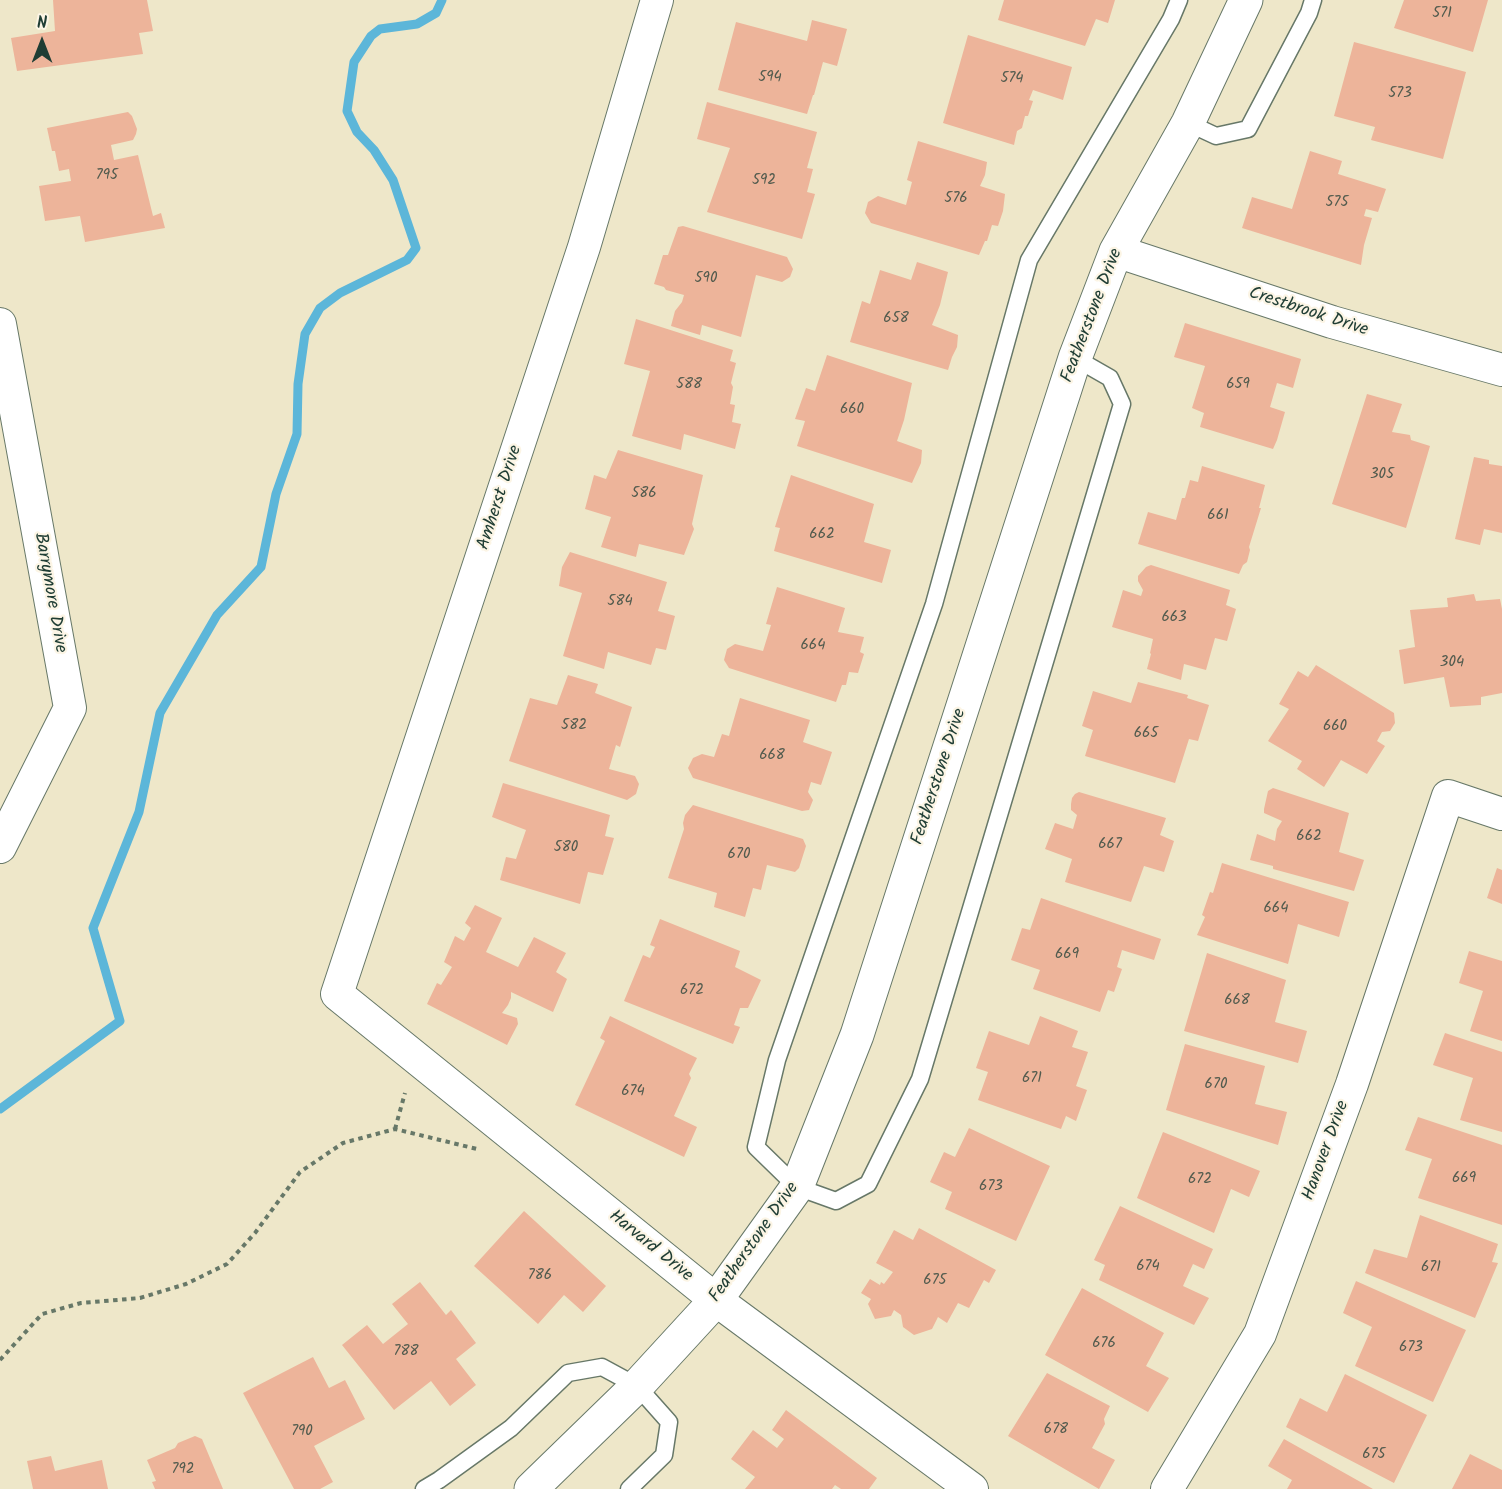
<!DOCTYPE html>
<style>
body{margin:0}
#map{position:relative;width:1502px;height:1489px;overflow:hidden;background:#eee7c9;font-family:Kalam,sans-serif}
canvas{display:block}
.north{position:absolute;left:12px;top:12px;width:60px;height:60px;-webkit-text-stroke:4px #fcf5e5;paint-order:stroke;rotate:0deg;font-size:16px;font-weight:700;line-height:24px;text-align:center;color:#1f3d34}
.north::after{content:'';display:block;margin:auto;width:21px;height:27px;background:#1f3d34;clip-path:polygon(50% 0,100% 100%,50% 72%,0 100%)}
</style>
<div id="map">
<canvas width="1502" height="1489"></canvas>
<div class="north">N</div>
</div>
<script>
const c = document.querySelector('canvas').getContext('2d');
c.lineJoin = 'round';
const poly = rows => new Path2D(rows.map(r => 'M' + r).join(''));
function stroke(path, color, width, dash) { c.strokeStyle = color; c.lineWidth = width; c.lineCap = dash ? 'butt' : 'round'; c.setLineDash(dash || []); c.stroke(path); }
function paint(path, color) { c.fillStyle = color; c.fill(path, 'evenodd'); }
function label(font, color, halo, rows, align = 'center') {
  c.font = font + ' Kalam,sans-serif'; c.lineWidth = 4.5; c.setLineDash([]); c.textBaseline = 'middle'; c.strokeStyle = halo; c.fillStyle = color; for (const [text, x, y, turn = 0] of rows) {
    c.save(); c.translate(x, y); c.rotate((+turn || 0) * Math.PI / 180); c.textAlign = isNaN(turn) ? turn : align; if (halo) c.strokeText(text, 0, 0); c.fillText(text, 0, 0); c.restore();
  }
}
stroke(poly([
 [0,1109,120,1021,93,928,139,812,160,713,217,615,261,567,276,494,297,434,298,384,305,334,320,308,340,293,407,260,416,248,393,180,374,150,357,132,347,111,354,62,371,36,380,29,417,24,436,13,442,0]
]), '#5cb6d9', 9);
paint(poly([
 [53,0,147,0,153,31,139,33,143,54,17,71,11,38,55,31],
 [1004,0,1115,0,1108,23,1096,19,1085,46,998,20],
 [1404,0,1488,0,1473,52,1394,28],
 [812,20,847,29,837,66,823,62,814,95,813,95,807,114,718,90,736,22,807,41],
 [968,35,1072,67,1063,100,1033,90,1029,100,1033,101,1028,116,1025,116,1022,128,1017,131,1014,145,943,123],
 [1354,42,1466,72,1443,159,1371,140,1375,127,1334,116],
 [707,102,817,132,807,168,813,169,807,192,815,194,802,239,707,212,730,148,697,139],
 [128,112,132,116,137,129,136,134,133,140,111,145,114,160,138,155,153,216,161,213,165,228,85,242,80,216,45,221,39,186,71,181,69,169,59,171,55,151,52,151,47,128],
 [918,141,987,162,985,175,980,186,1005,194,1003,211,998,226,992,225,987,241,985,241,979,255,871,223,865,213,868,202,878,196,906,205,912,182,907,180],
 [1310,151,1342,161,1338,174,1386,189,1378,212,1366,209,1364,216,1372,218,1364,245,1361,265,1242,228,1252,197,1292,209],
 [683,226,787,257,793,269,790,277,782,282,756,275,741,337,702,325,700,335,671,326,675,311,682,302,684,295,666,290,664,287,654,284,663,255,668,255,678,227],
 [917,262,948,272,940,305,932,325,958,335,957,347,952,357,948,370,850,342,862,301,870,304,880,270,911,280],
 [636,319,733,350,730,361,736,363,731,383,733,387,730,404,735,405,732,422,741,424,735,449,684,434,681,450,632,436,650,371,624,364],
 [1185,323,1301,359,1293,388,1277,383,1270,407,1285,412,1277,440,1273,449,1200,427,1204,413,1192,408,1205,366,1174,357],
 [827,355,912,383,904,420,897,441,922,450,921,463,912,483,797,446,805,421,795,419,806,388,815,391],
 [1367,394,1402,404,1392,432,1410,435,1411,440,1430,446,1406,528,1332,504],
 [618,450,703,475,692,524,694,529,684,555,639,544,636,557,601,547,611,517,585,509,594,475,606,479],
 [1474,457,1489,460,1489,464,1502,466,1502,533,1484,529,1480,545,1455,539],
 [1202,466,1265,485,1259,508,1261,508,1249,547,1250,550,1247,562,1243,565,1239,574,1138,544,1148,512,1176,520,1182,498,1185,498,1190,480,1198,482],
 [791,475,874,504,864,542,891,550,882,583,774,551,780,528,775,527],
 [570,552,667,582,658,611,675,616,666,650,656,648,651,665,608,652,604,669,563,656,582,593,559,586,562,567],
 [1151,565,1230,590,1226,605,1236,609,1227,641,1215,638,1206,670,1184,664,1181,680,1147,669,1151,654,1150,653,1153,639,1112,627,1123,590,1141,596,1143,590,1138,581,1138,576,1146,567],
 [777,587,845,608,838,632,864,637,860,652,864,654,858,673,849,672,846,685,842,685,836,702,729,668,724,660,727,649,735,644,763,651,771,625,766,624],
 [1474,594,1476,601,1500,599,1502,609,1502,693,1481,697,1481,705,1450,707,1444,677,1404,684,1399,650,1415,647,1410,610,1448,607,1447,598],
 [1316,665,1394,713,1395,723,1390,731,1382,732,1377,741,1385,746,1367,774,1341,760,1324,787,1297,769,1302,761,1268,741,1289,709,1279,704,1298,671,1308,677],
 [568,675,598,684,595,693,632,707,620,747,616,745,609,769,635,776,639,784,636,794,627,800,509,761,530,698,557,705],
 [1138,682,1188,695,1187,698,1209,705,1198,741,1189,739,1175,783,1085,756,1093,730,1082,726,1093,691,1131,703],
 [740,698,810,720,803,742,832,752,821,785,811,782,808,792,813,800,809,810,802,811,693,778,688,768,693,758,702,754,714,757,722,734,729,736],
 [503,783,610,815,605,836,614,838,603,875,588,872,580,904,500,880,506,857,516,859,526,830,492,817],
 [1273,788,1349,813,1339,852,1364,860,1354,891,1273,869,1273,866,1250,860,1257,834,1275,841,1277,829,1282,821,1264,813,1264,809,1268,791],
 [1079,792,1166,818,1160,835,1174,841,1164,872,1144,866,1131,902,1065,882,1072,859,1045,849,1055,823,1073,829,1077,815,1071,810,1071,804,1072,798,1075,794],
 [693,805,803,839,806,846,799,868,795,872,767,865,761,890,753,888,745,917,714,907,717,893,668,878,684,829,683,823,685,815],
 [1222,863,1349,902,1339,937,1298,924,1288,964,1197,935,1205,917,1202,915,1210,892,1213,893],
 [1497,868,1502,870,1502,904,1487,898],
 [1041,898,1161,939,1154,960,1122,950,1117,967,1122,969,1114,992,1108,990,1100,1012,1033,989,1040,970,1011,960,1022,928,1030,930],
 [475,905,502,918,486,952,518,967,534,937,566,953,556,972,567,979,553,1012,511,992,511,998,508,1005,502,1013,517,1018,518,1024,507,1045,427,1004,437,983,441,985,452,967,444,962,455,936,464,941,471,928,465,923],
 [660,919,740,951,735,967,761,980,748,1008,740,1008,734,1025,740,1027,733,1044,624,1001,643,955,650,958,655,947,650,945],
 [1469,951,1502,961,1502,1041,1470,1031,1483,991,1459,983],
 [1207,953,1286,980,1275,1022,1307,1031,1298,1063,1184,1031],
 [610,1016,697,1058,689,1074,691,1078,674,1116,697,1127,684,1157,575,1105,605,1041,600,1038],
 [1040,1016,1078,1031,1072,1047,1088,1052,1076,1086,1087,1090,1076,1121,1066,1116,1061,1129,978,1100,988,1072,976,1068,989,1031,1029,1045],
 [1445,1033,1502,1052,1502,1132,1460,1120,1473,1078,1433,1065],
 [1185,1044,1265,1066,1255,1104,1287,1112,1278,1145,1166,1110],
 [1418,1117,1502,1145,1502,1225,1418,1198,1432,1159,1405,1150],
 [969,1128,1050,1166,1016,1241,945,1209,952,1192,930,1182,944,1152,955,1157],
 [1163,1132,1260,1171,1249,1197,1231,1189,1214,1233,1137,1198],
 [1120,1206,1213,1249,1204,1269,1193,1264,1183,1286,1209,1298,1194,1325,1099,1280,1105,1265,1094,1260],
 [524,1211,606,1286,583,1312,564,1295,538,1324,474,1266],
 [1420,1215,1498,1244,1492,1262,1498,1263,1475,1318,1365,1273,1374,1249,1407,1258],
 [919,1228,996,1270,989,1283,984,1280,969,1308,958,1303,947,1323,938,1317,932,1329,914,1335,903,1327,901,1315,894,1310,891,1316,875,1319,868,1304,871,1299,861,1293,870,1279,880,1285,881,1282,884,1284,893,1272,876,1263,894,1230,913,1240],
 [1356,1281,1466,1330,1433,1402,1355,1366,1372,1327,1343,1313],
 [420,1282,446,1315,451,1310,476,1343,456,1359,476,1385,450,1406,431,1381,394,1410,342,1345,367,1325,383,1344,408,1324,392,1304],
 [1082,1288,1164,1333,1146,1366,1169,1378,1148,1412,1045,1355],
 [313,1357,329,1388,345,1380,365,1419,314,1446,333,1482,320,1489,294,1489,243,1393],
 [1047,1373,1110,1406,1104,1419,1105,1424,1092,1448,1115,1460,1099,1489,1008,1436],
 [1345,1374,1427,1415,1394,1483,1286,1427,1300,1398,1327,1412],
 [786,1410,877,1478,869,1489,841,1489,835,1485,832,1489,745,1489,755,1477,731,1459,753,1430,777,1448,784,1439,772,1430],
 [195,1436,202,1439,223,1489,155,1489,152,1482,156,1481,147,1460,175,1448,178,1443],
 [1284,1439,1373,1489,1287,1489,1292,1480,1268,1466],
 [1470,1454,1502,1470,1502,1489,1452,1489],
 [51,1456,55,1471,102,1460,108,1489,33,1489,27,1461]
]), '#edb49a');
const service = poly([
 [1188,123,1216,136,1248,129,1309,13,1313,0],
 [1075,358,1110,378,1122,404,920,1079,868,1184,836,1201,797,1187,756,1147,777,1060,934,604,1029,260,1171,19,1179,0],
 [424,1489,439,1480,511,1428,568,1373,602,1367,637,1386,669,1422,664,1455,629,1489]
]);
const minor = poly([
 [657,0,584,247,337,994,716,1300,972,1489],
 [1116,251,1332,322,1502,370],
 [0,324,70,708,0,847],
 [1167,1489,1260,1334,1352,1084,1448,796,1502,814]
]);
const tertiary = poly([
 [531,1489,637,1386,716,1300,797,1187,857,1035,1075,358,1116,251,1188,123,1246,0]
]);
stroke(service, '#677868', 19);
stroke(minor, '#677868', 34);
stroke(tertiary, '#677868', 35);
stroke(poly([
 [395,1129,405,1093],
 [0,1360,42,1314,81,1303,140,1298,186,1284,227,1264,255,1233,300,1172,343,1143,395,1129,477,1149]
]), '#677868', 4, [4.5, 4.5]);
stroke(service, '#fff', 16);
stroke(minor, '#fff', 32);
stroke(tertiary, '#fff', 33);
label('15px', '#525b4e', null, [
 ["571",1442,14],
 ["594",770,78],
 ["574",1012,79],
 ["573",1400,94],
 ["795",107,176],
 ["592",764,181],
 ["576",956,199],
 ["575",1337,203],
 ["590",706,279],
 ["658",896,319],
 ["588",689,385],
 ["659",1238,385],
 ["660",852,410],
 ["305",1382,475],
 ["586",644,494],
 ["661",1218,516],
 ["662",822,535],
 ["584",620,602],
 ["663",1174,618],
 ["664",813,646],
 ["304",1452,663],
 ["582",574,726],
 ["660",1335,727],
 ["665",1146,734],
 ["668",772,756],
 ["662",1309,837],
 ["667",1110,845],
 ["580",566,848],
 ["670",739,855],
 ["664",1276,909],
 ["669",1067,955],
 ["672",692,991],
 ["668",1237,1001],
 ["671",1032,1079],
 ["670",1216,1085],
 ["674",633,1092],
 ["669",1464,1179],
 ["672",1200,1180],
 ["673",991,1187],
 ["674",1148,1267],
 ["671",1431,1268],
 ["786",540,1276],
 ["675",935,1281],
 ["676",1104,1344],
 ["673",1411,1348],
 ["788",406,1352],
 ["678",1056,1430],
 ["790",302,1432],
 ["675",1374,1455],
 ["792",183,1470]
]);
label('18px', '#1f3d34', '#fcf5e5', [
 ["Crestbrook Drive",1308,313,18],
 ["Featherstone Drive",1093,316,-69],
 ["Amherst Drive",501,498,-72],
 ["Barrymore Drive",49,593,80],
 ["Featherstone Drive",940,777,-72],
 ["Hanover Drive",1327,1151,-70],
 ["Featherstone Drive",755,1243,-55],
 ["Harvard Drive",650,1247,39]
]);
</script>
